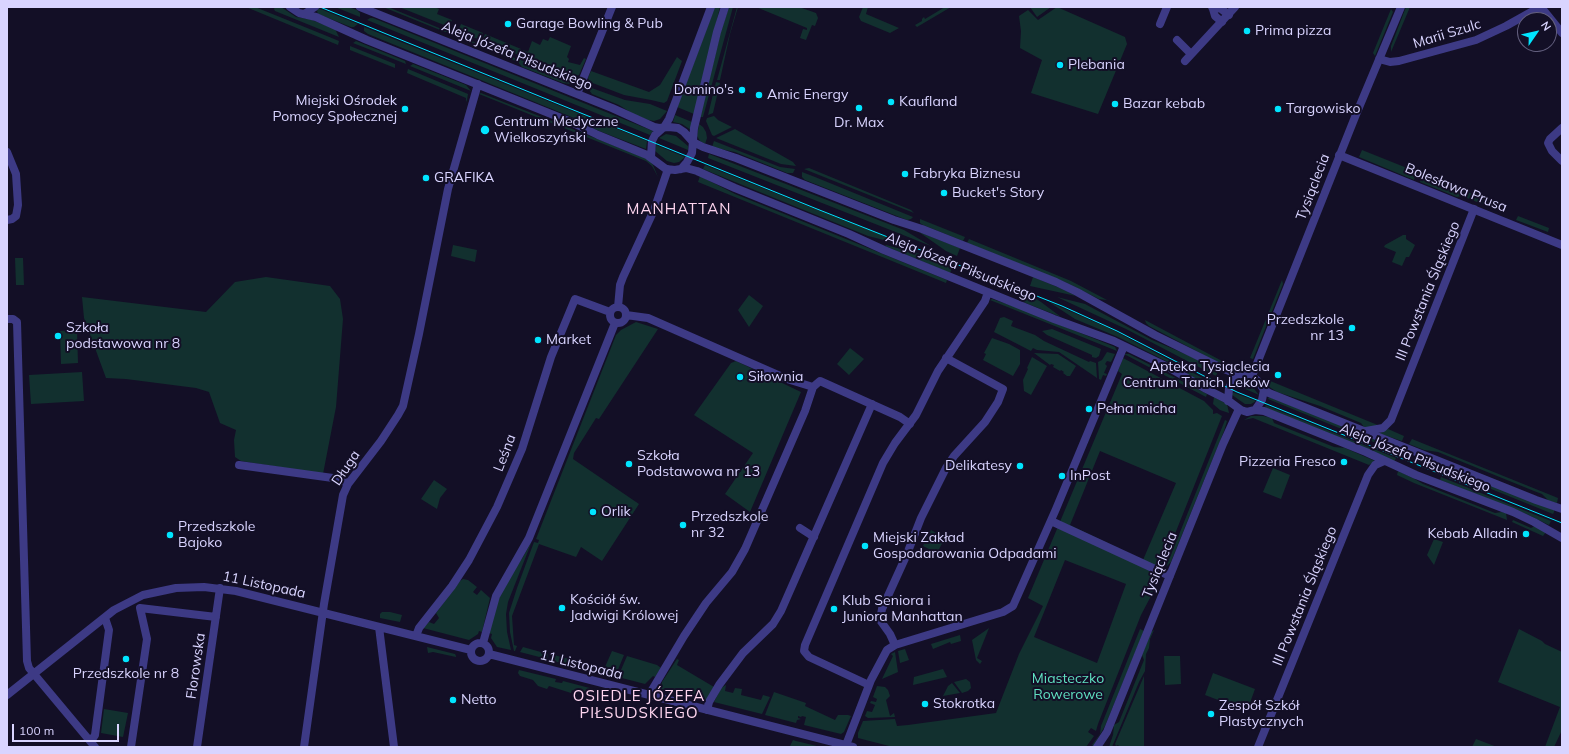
<!DOCTYPE html>
<meta charset="utf-8">
<style>
body{margin:0}
#map{position:relative;width:1569px;height:754px;overflow:hidden;background:#130f26;font-family:Mulish,sans-serif}
canvas{display:block}
.frame{position:absolute;inset:0;border:8px solid #d9d4ff;pointer-events:none}
.north{position:absolute;left:1517px;top:12px;width:40px;height:40px;box-sizing:border-box;background:#130f26;border:1px solid #625e7d;border-radius:50%;rotate:56deg;font-size:11px;font-weight:700;line-height:16px;text-align:center;color:#d9d4ff}
.north::after{content:'';display:block;margin:auto;width:14px;height:18px;background:#00e5ff;clip-path:polygon(50% 0,100% 100%,50% 72%,0 100%)}
.scale{position:absolute;left:12px;top:724px;width:107px;height:18px;box-sizing:border-box;border:2px solid #d9d4ff;border-top:0;padding-left:5px;font-size:12px;line-height:14px;white-space:nowrap;color:#d9d4ff;-webkit-text-stroke:3px #130f26;paint-order:stroke}
</style>
<div id="map">
<canvas width="1569" height="754"></canvas>
<div class="frame"></div>
<div class="north">N</div>
<div class="scale">100 m</div>
</div>
<script>
const c = document.querySelector('canvas').getContext('2d');
c.lineJoin = 'round';
function paint(path, color) { c.fillStyle = color; c.fill(path, 'evenodd'); }
const poly = rows => new Path2D(rows.map(r => 'M' + r).join(''));
function stroke(path, color, width, dash) { c.strokeStyle = color; c.lineWidth = width; c.lineCap = dash ? 'butt' : 'round'; c.setLineDash(dash || []); c.stroke(path); }
function label(font, color, halo, rows, align = 'center') {
  c.font = font + ' Mulish,sans-serif'; c.lineWidth = 4; c.setLineDash([]); c.textBaseline = 'middle'; c.strokeStyle = halo; c.fillStyle = color; for (const [text, x, y, turn = 0] of rows) {
    c.save(); c.translate(x, y); c.rotate((+turn || 0) * Math.PI / 180); c.textAlign = isNaN(turn) ? turn : align; if (halo) c.strokeText(text, 0, 0); c.fillText(text, 0, 0); c.restore();
  }
}
paint(poly([
 [246,7,255,7,322,34,339,41,338,45],
 [275,7,281,7,296,17,309,19,325,25,335,29,339,37,275,11,274,9],
 [335,7,348,7,357,10,360,13,360,17],
 [383,7,388,7,449,32,445,32],
 [399,7,434,7,439,9,437,14,452,20,449,27],
 [715,7,720,7,694,114,677,107],
 [729,7,733,7,703,117,700,117,721,31],
 [737,7,738,7,730,34,720,80,717,80],
 [756,7,799,7,816,13,818,18,815,26,812,25,806,40,800,38,803,29,807,30,807,28],
 [863,7,868,7,866,14,899,28,890,33,861,21,859,17],
 [945,7,951,7,917,27,915,25,922,21,922,19,924,17,925,19],
 [1030,7,1051,7,1037,17],
 [1057,7,1125,37,1127,44,1098,114,1031,93,1042,60,1020,48,1021,31,1019,16,1028,10,1038,20],
 [1406,7,1410,7,1391,52,1391,46],
 [318,8,358,24,354,27,351,27,318,14,317,11],
 [1391,9,1393,12,1375,56,1373,53],
 [370,18,373,18,653,131,650,135,367,20],
 [461,24,483,33,480,40,458,31],
 [364,27,647,141,646,149,594,129,574,118,368,34,364,31],
 [485,34,521,49,519,55,482,41],
 [459,36,515,58,554,71,575,82,570,84,563,83,522,67,518,62,460,38],
 [550,37,571,46,567,57,569,59,568,62,580,65,584,58,586,59,579,75,575,76,521,56,523,50,528,52,532,41,540,45,543,39,548,41],
 [356,41,405,61,406,64,353,43],
 [350,46,395,64,395,68,350,50],
 [677,57,682,61,667,101,664,103,651,100,624,95,590,82,588,78,591,71,649,92,660,85],
 [413,64,466,85,471,91,410,66],
 [408,69,468,94,467,100,466,102,466,98,407,73],
 [716,82,720,83,713,113,708,115],
 [586,86,625,100,650,104,667,111,660,119,654,121,648,120,633,114,619,105,592,94],
 [481,93,643,157,650,161,653,165,658,177,652,166,646,161,479,94],
 [675,115,692,122,691,130,682,124,673,122],
 [714,116,718,120,732,127,714,136,712,135,706,121,707,118],
 [699,124,703,127,706,132,707,138,705,144,700,141,697,136],
 [735,129,793,162,796,166,781,164,716,138],
 [666,134,676,136,688,146,688,150,659,138],
 [714,141,780,167,795,169,793,173,787,173,735,152,715,148,712,147],
 [656,145,685,157,679,162,674,163,667,161,655,151],
 [1362,150,1417,172,1414,180,1359,157],
 [709,154,904,230,931,246,708,158],
 [705,165,805,205,916,248,868,236,703,169],
 [809,168,911,210,914,213,804,169],
 [802,172,815,177,913,217,911,219,907,220,805,180,802,177],
 [1423,174,1485,199,1482,204,1462,196,1457,197,1420,182],
 [700,176,735,194,947,280,946,283,698,182],
 [1518,216,1549,228,1548,232,1516,220],
 [920,219,965,237,963,241,923,225,920,223],
 [919,232,960,248,957,256,946,251],
 [1403,235,1406,235,1406,239,1415,245,1409,257,1406,257,1402,266,1392,262,1396,252,1384,247,1385,245],
 [969,239,1071,281,1107,300,1099,299,1065,282,967,243],
 [453,245,477,250,475,262,451,256],
 [886,245,939,259,954,264,950,273,885,246],
 [15,258,23,258,24,285,16,285],
 [266,277,330,286,340,299,343,319,336,407,323,474,241,461,235,457,234,440,236,430,220,423,209,392,196,388,126,379,106,378,84,318,82,297,206,312,235,282],
 [1033,277,1060,288,1076,296,1030,286],
 [1282,280,1283,284,1253,359,1250,358],
 [1027,293,1041,302,1061,317,1023,302],
 [749,295,763,306,749,327,738,310],
 [1057,297,1085,304,1152,340,1190,356,1218,371,1216,376,1126,329],
 [992,299,1016,307,1115,347,1117,351,990,300],
 [1049,302,1113,330,1212,383,1210,388,1168,362,1118,337,1075,319],
 [1004,317,1013,321,1011,326,1035,335,1044,341,1089,362,1090,361,1096,363,1097,378,1059,352,1037,350,1033,348,1031,351,994,332,1000,318],
 [1145,320,1222,361,1221,364,1149,326,1146,323],
 [636,322,658,329,599,419,596,418,574,453,573,459,639,504,602,561,581,547,576,557,539,544,512,616,514,645,517,646,515,651,514,651,510,632,509,613,517,588,534,542,538,543,539,540,536,539,616,335,621,330],
 [1052,329,1101,349,1099,356,1096,358,1092,357,1092,355,1047,335,1042,331],
 [77,330,78,363,61,364,60,331],
 [992,338,1009,344,1020,350,1020,364,1013,376,983,360,986,354,984,353],
 [850,348,864,359,849,375,837,364],
 [1107,352,1115,354,1111,362,1107,361,1105,364,1107,366,1104,373,1107,374,1106,376,1103,375,1101,380,1099,379,1098,362,1102,360],
 [1034,353,1058,354,1076,366,1070,376,1067,376,1063,373,1064,372,1061,370,1060,371,1053,367,1054,365,1051,364,1050,365],
 [1124,354,1129,354,1207,394,1206,397],
 [1032,357,1047,366,1031,395,1024,391,1023,380,1028,369,1027,368],
 [1123,358,1204,401,1213,410,1213,414,1217,413,1222,416,1163,564,1155,577,1157,579,1151,596,1141,615,1098,724,1096,731,1091,728,1088,732,1094,736,1086,747,893,747,858,738,858,733,863,721,895,719,897,726,908,725,996,713,1019,654,1043,606,1028,598,1122,374,1118,371],
 [1100,451,1176,483,1143,560,1070,525],
 [1065,560,1126,584,1097,663,1034,637],
 [736,361,801,392,750,512,725,494,753,453,694,415,731,363],
 [82,372,84,401,31,404,29,375],
 [1263,378,1380,426,1367,428,1364,427,1361,423,1320,406,1277,392,1268,386],
 [1244,381,1251,385,1259,395,1236,385,1238,383],
 [1232,392,1256,401,1251,404,1245,404,1232,395],
 [1214,397,1227,404,1229,413,1220,410,1213,404],
 [1269,397,1400,448,1398,452,1268,399],
 [1265,405,1396,458,1394,462,1266,408],
 [1251,416,1263,416,1272,418,1274,423,1334,447,1345,448,1375,461,1369,465,1253,418,1244,420],
 [1225,420,1227,421,1224,431,1171,562,1166,567],
 [1388,429,1404,436,1402,441,1378,433,1383,432],
 [1412,439,1558,498,1557,503,1549,501,1542,494,1534,491,1438,452,1424,450,1409,444],
 [1446,467,1554,510,1554,512,1553,514,1444,470],
 [1273,468,1290,475,1281,499,1263,492],
 [1398,471,1413,478,1423,484,1495,513,1502,512,1506,513,1507,520,1414,483,1397,475],
 [1441,477,1551,521,1549,525,1524,513,1440,480],
 [434,480,447,489,440,498,437,509,421,499],
 [1513,520,1531,528,1535,526,1546,532,1543,536,1512,522],
 [931,530,945,538,937,553,923,546],
 [1434,539,1443,542,1434,565,1427,555],
 [532,541,508,602,506,614,507,632,511,650,497,647,491,638,492,634,489,633,497,603,506,582,523,557],
 [463,579,468,580,477,587,473,592,477,595,481,590,490,598,482,632,479,631,478,634,469,640,423,628,429,622,434,624,439,618,436,613,460,581],
 [382,612,390,612,402,615,400,622,380,618,380,614],
 [989,628,977,658,982,661,980,664,976,660,972,640],
 [1140,629,1144,631,1105,726,1093,746,1092,745,1100,734,1101,726],
 [1519,629,1542,641,1545,644,1562,652,1562,730,1554,747,1545,747,1560,707,1498,682],
 [1154,630,1150,639,1149,648,1146,654,1145,671,1139,682,1112,747,1109,747,1113,735,1114,725,1119,722,1144,660,1142,655,1151,632],
 [960,635,961,641,951,644,950,642,933,649,931,644],
 [427,647,455,654,456,656,456,657,433,652,428,653],
 [523,647,548,654,547,659,520,652],
 [905,649,909,660,900,663,898,651],
 [612,651,624,655,615,677,588,670,598,666,605,667],
 [895,652,898,672,882,679,893,656,891,654],
 [554,655,584,663,586,663,584,669,553,661],
 [627,656,657,665,661,668,655,677,653,676,645,684,618,677],
 [1164,656,1180,656,1181,684,1165,685],
 [677,659,679,660,677,665,714,687,707,700,661,689,662,682],
 [943,669,947,677,913,685,914,677],
 [519,670,556,679,555,682,562,683,563,681,605,692,602,702,572,690,571,693,549,686,547,689,538,686,533,680,520,676,518,673],
 [1213,673,1255,689,1247,711,1205,695],
 [1144,676,1144,747,1120,747,1118,745,1116,746,1115,744],
 [966,679,970,682,971,688,968,691,962,693,954,682],
 [952,683,960,693,943,696,948,686],
 [726,685,725,691,733,693,735,688,742,689,741,695,761,700,763,695,770,697,762,714,714,702,721,688],
 [877,686,885,687,888,690,890,696,886,700,890,716,894,713,895,717,868,718,865,716,867,711,872,712,875,705,870,703,871,701,876,702,877,699,873,697],
 [774,692,806,703,805,706,835,720,838,715,848,715,851,716,844,732,841,734,804,725,806,717,802,716,801,717,798,716,798,718,801,719,797,720,796,723,765,715],
 [104,709,128,713,123,737,101,733],
 [1476,739,1497,747,1472,747],
 [793,740,796,741,821,747,793,747,790,746]
]), '#12302f');
stroke(poly([
 [290,7,299,13,316,17,367,40,571,122,598,135,647,155,666,169,675,170,686,168,697,171,735,188,849,234,884,250,1054,319,1114,341,1168,367,1206,389,1226,399,1241,410,1247,412,1255,410,1262,400,1264,390],
 [360,7,612,108,654,127,659,128,669,127,678,128,684,132,693,142,703,147,736,158,894,220,922,229,1056,282,1077,292,1155,335,1224,369,1237,374,1246,374,1252,376,1257,380,1264,390,1269,393,1536,500,1562,509],
 [1212,7,1213,9,1220,8,1229,15],
 [1541,7,1562,33],
 [1213,9,1215,16,1222,22],
 [304,14,315,7],
 [1160,24,1167,7],
 [1177,40,1191,54],
 [1379,59,1390,62,1399,61,1476,40,1506,26,1540,7],
 [1185,61,1235,7],
 [577,94,612,7],
 [664,127,669,119,711,7],
 [1562,128,1550,139,1548,143,1552,151,1562,161],
 [7,152,16,174,18,205,16,216,12,219,7,220],
 [1339,155,1562,245],
 [651,157,652,141,655,135,664,127],
 [681,169,687,162,692,153,694,128,717,32,725,7],
 '610 315a8 8 0 1 1 16 0a8 8 0 1 1-16 0Z',
 [618,307,620,285,623,277,654,210,668,169],
 [626,315,648,318,787,379,813,387,805,411,745,549,732,572,706,603,684,636,649,695],
 [7,319,13,319,17,322,27,661,29,668,34,674,95,747],
 [1252,376,1355,117,1401,7],
 [813,387,820,381,900,417,910,424],
 [1228,401,1229,388,1232,382,1239,375],
 [1255,410,1264,411,1366,452,1416,475,1513,512,1534,522,1562,538],
 [1366,431,1383,428,1391,420,1474,209],
 [239,465,340,479,348,484],
 [1051,521,1170,576],
 [800,528,814,537],
 [379,627,394,747],
 [416,636,419,628,452,586,469,560,497,507,522,449,551,357,575,299,610,312],
 '471 652a9 9 0 1 1 18 0a9 9 0 1 1-18 0Z',
 [483,643,496,596,529,538,615,323],
 [895,645,890,634,880,620,882,609,907,554,921,518,946,468,954,456,985,422,998,402,1003,389,946,358],
 [489,654,853,747],
 [869,685,809,657,804,651,805,645,883,463,895,443,916,415,938,371,985,301,988,292],
 [7,695,114,610,143,595,176,588,204,587,236,591,471,650],
 [707,710,709,702,719,685,743,653,773,624,781,611,872,404],
 [91,741,95,735,109,630,105,618],
 [846,745,871,680,887,650,895,645,1003,612,1013,606,1056,509,1124,346],
 [131,747,147,639,140,608,216,617],
 [197,747,220,588],
 [304,747,324,604,343,495,348,484,381,441,398,415,403,406,419,334,448,189,478,84],
 [1097,747,1107,732,1223,444,1239,409],
 [1258,747,1368,475,1375,465,1384,461]
]), '#3d3a85', 8);
stroke(poly([
 [320,7,817,209,1062,306,1117,331,1206,377,1237,392,1562,523]
]), '#00e5ff', 1);
for (const [x, y, r, color] of [
 [508,24,4,"#00e5ff"],
 [1247,31,4,"#00e5ff"],
 [1060,65,4,"#00e5ff"],
 [742,90,4,"#00e5ff"],
 [759,95,4,"#00e5ff"],
 [891,102,4,"#00e5ff"],
 [1115,104,4,"#00e5ff"],
 [859,108,4,"#00e5ff"],
 [405,109,4,"#00e5ff"],
 [1278,109,4,"#00e5ff"],
 [485,130,5,"#00e5ff"],
 [905,174,4,"#00e5ff"],
 [426,178,4,"#00e5ff"],
 [944,193,4,"#00e5ff"],
 [1352,328,4,"#00e5ff"],
 [58,336,4,"#00e5ff"],
 [538,340,4,"#00e5ff"],
 [1278,375,4,"#00e5ff"],
 [740,377,4,"#00e5ff"],
 [1089,409,4,"#00e5ff"],
 [1344,462,4,"#00e5ff"],
 [629,464,4,"#00e5ff"],
 [1020,466,4,"#00e5ff"],
 [1062,476,4,"#00e5ff"],
 [593,512,4,"#00e5ff"],
 [683,525,4,"#00e5ff"],
 [1526,534,4,"#00e5ff"],
 [170,535,4,"#00e5ff"],
 [865,546,4,"#00e5ff"],
 [562,608,4,"#00e5ff"],
 [834,609,4,"#00e5ff"],
 [126,659,4,"#00e5ff"],
 [453,700,4,"#00e5ff"],
 [925,704,4,"#00e5ff"],
 [1211,714,4,"#00e5ff"]
]) { const dot = new Path2D(); dot.arc(x, y, r, 0, 2 * Math.PI); c.fillStyle = color; c.fill(dot); stroke(dot, '#130f26', 1.5); }
label('14px', '#d9d4ff', '#130f26', [
 ["Garage Bowling & Pub",516,24],
 ["Prima pizza",1255,31],
 ["Plebania",1068,65],
 ["Domino's",734,90,"right"],
 ["Amic Energy",767,95],
 ["Miejski Ośrodek",397,101,"right"],
 ["Pomocy Społecznej",397,117,"right"],
 ["Kaufland",899,102],
 ["Bazar kebab",1123,104],
 ["Targowisko",1286,109],
 ["Centrum Medyczne",494,122],
 ["Wielkoszyński",494,138],
 ["Dr. Max",859,123,"center"],
 ["Fabryka Biznesu",913,174],
 ["GRAFIKA",434,178],
 ["Bucket's Story",952,193],
 ["Przedszkole",1344,320,"right"],
 ["nr 13",1344,336,"right"],
 ["Szkoła",66,328],
 ["podstawowa nr 8",66,344],
 ["Market",546,340],
 ["Apteka Tysiąclecia",1270,367,"right"],
 ["Centrum Tanich Leków",1270,383,"right"],
 ["Siłownia",748,377],
 ["Pełna micha",1097,409],
 ["Szkoła",637,456],
 ["Podstawowa nr 13",637,472],
 ["Pizzeria Fresco",1336,462,"right"],
 ["Delikatesy",1012,466,"right"],
 ["InPost",1070,476],
 ["Orlik",601,512],
 ["Przedszkole",691,517],
 ["nr 32",691,533],
 ["Przedszkole",178,527],
 ["Bajoko",178,543],
 ["Kebab Alladin",1518,534,"right"],
 ["Miejski Zakład",873,538],
 ["Gospodarowania Odpadami",873,554],
 ["Kościół św.",570,600],
 ["Jadwigi Królowej",570,616],
 ["Klub Seniora i",842,601],
 ["Juniora Manhattan",842,617],
 ["Przedszkole nr 8",126,674,"center"],
 ["Netto",461,700],
 ["Stokrotka",933,704],
 ["Zespół Szkół",1219,706],
 ["Plastycznych",1219,722]
], 'left');
label('14px', '#d9d4ff', '#130f26', [
 ["Marii Szulc",1447,34,-17],
 ["Aleja Józefa Piłsudskiego",517,56,22],
 ["Tysiąclecia",1313,187,-69],
 ["Bolesława Prusa",1456,188,22],
 ["Aleja Józefa Piłsudskiego",961,267,22],
 ["III Powstania Śląskiego",1428,291,-68],
 ["Leśna",505,453,-69],
 ["Aleja Józefa Piłsudskiego",1415,458,22],
 ["Długa",346,468,-56],
 ["Tysiąclecia",1160,565,-68],
 ["11 Listopada",264,585,12],
 ["III Powstania Śląskiego",1305,596,-68],
 ["11 Listopada",581,665,14],
 ["Florowska",196,666,-82]
]);
label('14px', '#5fe0c0', '#130f26', [
 ["Miasteczko",1068,679],
 ["Rowerowe",1068,695]
]);
c.letterSpacing = '1px';
label('15px', '#ffd6f0', '#130f26', [
 ["MANHATTAN",679,209],
 ["OSIEDLE JÓZEFA",639,696],
 ["PIŁSUDSKIEGO",639,713]
]);
c.letterSpacing = '0px';
</script>
